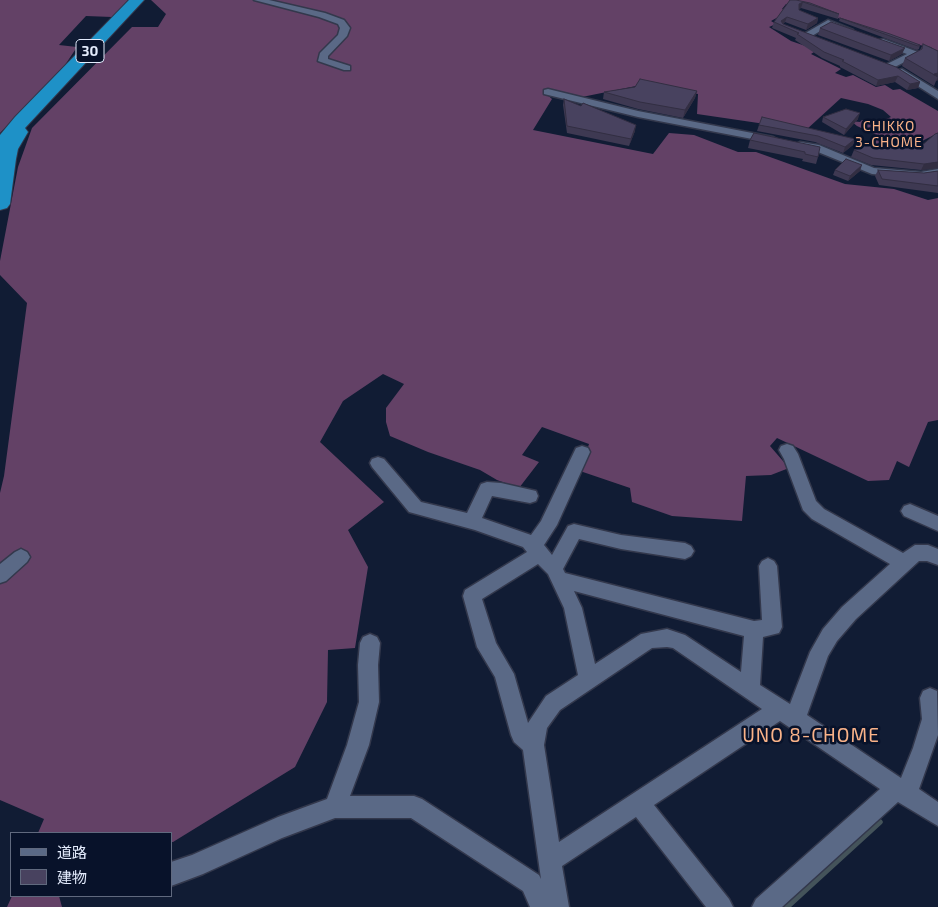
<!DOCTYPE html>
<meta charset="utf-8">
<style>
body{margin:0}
#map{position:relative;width:938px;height:907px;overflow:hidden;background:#111c34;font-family:"Exo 2","Noto Sans JP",sans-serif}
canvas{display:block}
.legend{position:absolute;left:10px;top:832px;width:162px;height:65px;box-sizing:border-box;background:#08122a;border:1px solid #60697e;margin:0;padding:6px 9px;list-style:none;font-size:15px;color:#e3ebfc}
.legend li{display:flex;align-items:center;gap:10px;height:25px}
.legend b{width:25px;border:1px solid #60697e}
</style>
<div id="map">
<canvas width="938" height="907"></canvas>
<ul class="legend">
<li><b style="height:6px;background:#5a6986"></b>道路</li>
<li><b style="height:14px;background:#48425f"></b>建物</li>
</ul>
</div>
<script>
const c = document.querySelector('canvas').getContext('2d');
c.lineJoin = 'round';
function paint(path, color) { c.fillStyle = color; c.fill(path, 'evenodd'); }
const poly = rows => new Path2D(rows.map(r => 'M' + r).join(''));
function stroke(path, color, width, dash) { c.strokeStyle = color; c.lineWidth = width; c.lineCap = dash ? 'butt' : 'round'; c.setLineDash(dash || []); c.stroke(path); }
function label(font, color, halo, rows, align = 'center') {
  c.font = font + ' "Exo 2",sans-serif'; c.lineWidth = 5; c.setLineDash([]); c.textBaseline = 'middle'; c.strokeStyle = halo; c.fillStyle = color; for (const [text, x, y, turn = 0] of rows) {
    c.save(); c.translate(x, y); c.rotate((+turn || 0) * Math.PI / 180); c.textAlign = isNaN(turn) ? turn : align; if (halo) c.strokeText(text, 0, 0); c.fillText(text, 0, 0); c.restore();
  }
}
paint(poly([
 [0,0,128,0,119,12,112,17,86,16,59,45,77,47,65,65,0,133],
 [151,0,938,0,938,51,933,50,931,47,913,44,795,3,786,4,782,9,793,14,780,16,771,21,776,24,769,27,791,41,817,50,811,54,841,69,835,73,846,77,853,75,876,87,885,85,893,90,900,89,938,111,938,133,920,142,918,148,874,148,871,139,881,137,857,126,851,121,860,122,862,120,882,121,891,117,883,110,868,104,841,98,806,130,697,114,698,94,641,85,582,97,545,93,552,99,533,130,653,154,669,133,694,135,738,152,756,152,845,184,894,189,928,200,938,198,938,420,928,422,909,467,897,461,889,480,868,481,777,438,770,446,789,468,771,475,746,476,742,521,672,516,632,502,630,488,580,471,589,444,542,427,522,455,539,462,519,488,497,480,480,470,428,452,390,436,386,422,386,408,404,384,383,374,343,401,320,442,384,502,348,530,368,567,355,648,328,650,327,702,295,767,173,842,171,842,171,833,38,833,44,819,0,800,0,493,4,476,27,303,0,275,0,261,18,167,32,128,132,27,158,27,166,14],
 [12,896,59,896,62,907,7,907]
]), '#634166');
stroke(poly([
 [787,907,880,822]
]), '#44535a', 5.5);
const street = poly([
 [254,0,269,0,325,13,344,20,350,28,347,36,328,56,328,59,350,66,350,70,344,70,318,61,320,53,338,35,340,28,338,24,319,17,254,0],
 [828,20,853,30,848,33,829,26,810,37,807,38,802,35,828,20],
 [883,39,918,52,920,54,893,68,887,68,887,64,907,54,880,44,880,40,883,39],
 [902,69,938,91,938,99,899,74,899,70,902,69],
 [548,89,638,111,773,137,779,140,773,143,638,117,544,94,544,90,548,89],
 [800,142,819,145,874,168,921,172,938,169,938,175,921,178,872,174,813,150,796,147,794,145,800,142],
 [787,444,793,446,798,454,816,501,824,509,903,553,915,545,928,545,938,549,938,565,927,561,919,561,856,619,837,641,828,656,807,715,901,778,913,748,922,719,920,698,923,691,930,688,937,691,938,735,919,789,938,802,938,826,898,802,782,907,752,907,756,899,880,789,780,721,654,805,729,899,733,907,706,907,636,817,562,866,569,907,530,907,523,891,411,818,335,818,282,838,203,874,171,886,171,862,192,855,278,817,327,799,347,745,359,702,358,665,360,643,363,637,370,634,377,637,380,643,378,665,379,702,369,745,350,796,414,796,422,799,539,875,541,879,523,750,514,742,511,735,495,677,477,647,463,596,465,590,527,552,523,547,475,530,409,512,372,467,370,463,372,459,378,457,384,459,421,502,467,513,481,484,487,482,501,483,536,491,538,496,536,501,530,503,492,496,482,518,531,535,541,521,576,448,582,446,588,448,590,452,557,525,544,545,552,555,568,526,574,524,621,535,685,543,691,546,694,551,691,556,685,559,621,549,579,539,563,569,565,573,754,621,762,620,759,566,762,561,768,558,774,561,777,566,782,627,779,633,763,637,760,685,790,704,810,652,823,629,842,607,890,564,812,519,803,510,784,459,779,450,781,446,787,444],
 [538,564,548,574,564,608,578,675,546,696,528,723,514,674,496,643,482,599,538,564],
 [574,591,744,636,741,672,685,635,667,629,641,634,595,664,582,608,574,591],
 [667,647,673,648,762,709,559,842,544,745,547,728,560,710,652,648,667,647],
 [910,504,938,516,938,531,904,516,901,511,904,506,910,504],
 [21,549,27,552,30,557,27,562,6,581,0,583,0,564,15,552,21,549]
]);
const highway = poly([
 [129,0,144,0,25,128,28,132,18,149,16,159,10,204,7,208,0,210,0,135,15,117,129,0]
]);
stroke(street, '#33384c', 3);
stroke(highway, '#33384c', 2);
paint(street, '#5a6986');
paint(highway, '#1e91c7');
paint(poly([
 [790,0,810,3,839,14,838,19,801,8,799,9,799,10,818,18,817,23,806,30,785,22,783,24,920,82,918,88,907,90,895,82,876,86,840,67,840,66,822,58,795,40,796,38,772,28,774,22],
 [840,18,920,45,919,49,917,50,839,21],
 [820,28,902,54,889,61,818,35],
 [923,44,938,51,938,80,936,81,934,86,902,66,905,58,920,50],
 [697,91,695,98,683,118,638,109,603,99,604,92],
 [564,99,635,131,629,146,567,133,563,105],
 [823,117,858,119,844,135,822,122],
 [759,125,855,139,853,145,843,153,815,142,757,131],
 [754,133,818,157,816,164,802,161,803,159,748,148,750,140],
 [899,147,938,168,921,170,871,165,851,157,854,150],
 [835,170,860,171,848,181,833,175],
 [878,170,924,173,938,171,938,193,879,185,875,176]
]), '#3e3952');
paint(poly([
 [803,2,801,8,797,10,799,4],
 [787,17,785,22,781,25,781,21],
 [818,18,817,23,806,30,808,24],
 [905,48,902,54,889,61,891,55],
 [938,73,938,80,936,81,938,77,933,75],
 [898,76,895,82,876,86,878,80],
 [920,82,918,88,907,90,910,84],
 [697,91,695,98,683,118,685,110],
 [860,113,858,119,844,135,846,129],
 [636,125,635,131,629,146,631,139],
 [855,139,853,145,843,153,845,147],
 [938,162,938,168,921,170,924,164],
 [862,165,860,171,848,181,850,176]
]), '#322e42');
const building = poly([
 [790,0,796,0,810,3,839,14,803,2,799,4,799,10,818,18,808,24,787,17,781,21,783,24,896,67,920,82,910,84,898,76,878,80,842,61,844,60,824,52,797,34,799,33,774,22,790,0],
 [840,18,890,34,920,45,918,46,840,18],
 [831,22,905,48,891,55,820,28,831,22],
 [923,44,938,51,938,73,934,74,938,77,905,58,922,49,923,44],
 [640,79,697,91,685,110,640,102,604,92,635,87,640,79],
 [564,99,581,106,583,103,636,125,631,139,567,126,564,99],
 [846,109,860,113,846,129,823,117,846,109],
 [762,117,855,139,845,147,818,136,759,125,762,117],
 [754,133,820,147,818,157,805,154,805,152,750,140,754,133],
 [938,133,938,162,924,164,873,158,854,150,859,146,895,143,899,147,916,144,920,147,935,134,938,133],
 [846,159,862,165,850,176,835,170,846,159],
 [878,170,924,173,938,171,938,186,882,179,878,170]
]);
paint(building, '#48425f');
stroke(building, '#322e42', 1);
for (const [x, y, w] of [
 [90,51,28]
]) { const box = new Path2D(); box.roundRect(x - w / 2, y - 11.5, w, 23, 4); c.fillStyle = '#08122a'; c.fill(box); stroke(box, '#e3ebfc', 1); }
label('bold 14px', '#e3ebfc', null, [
 ["30",90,51]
]);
c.letterSpacing = '1px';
label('14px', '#f9b288', '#08122a', [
 ["CHIKKO",889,126],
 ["3-CHOME",889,142]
]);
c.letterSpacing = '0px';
c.letterSpacing = '1px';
label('19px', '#f9b288', '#08122a', [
 ["UNO 8-CHOME",811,736]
]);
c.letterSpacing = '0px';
</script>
